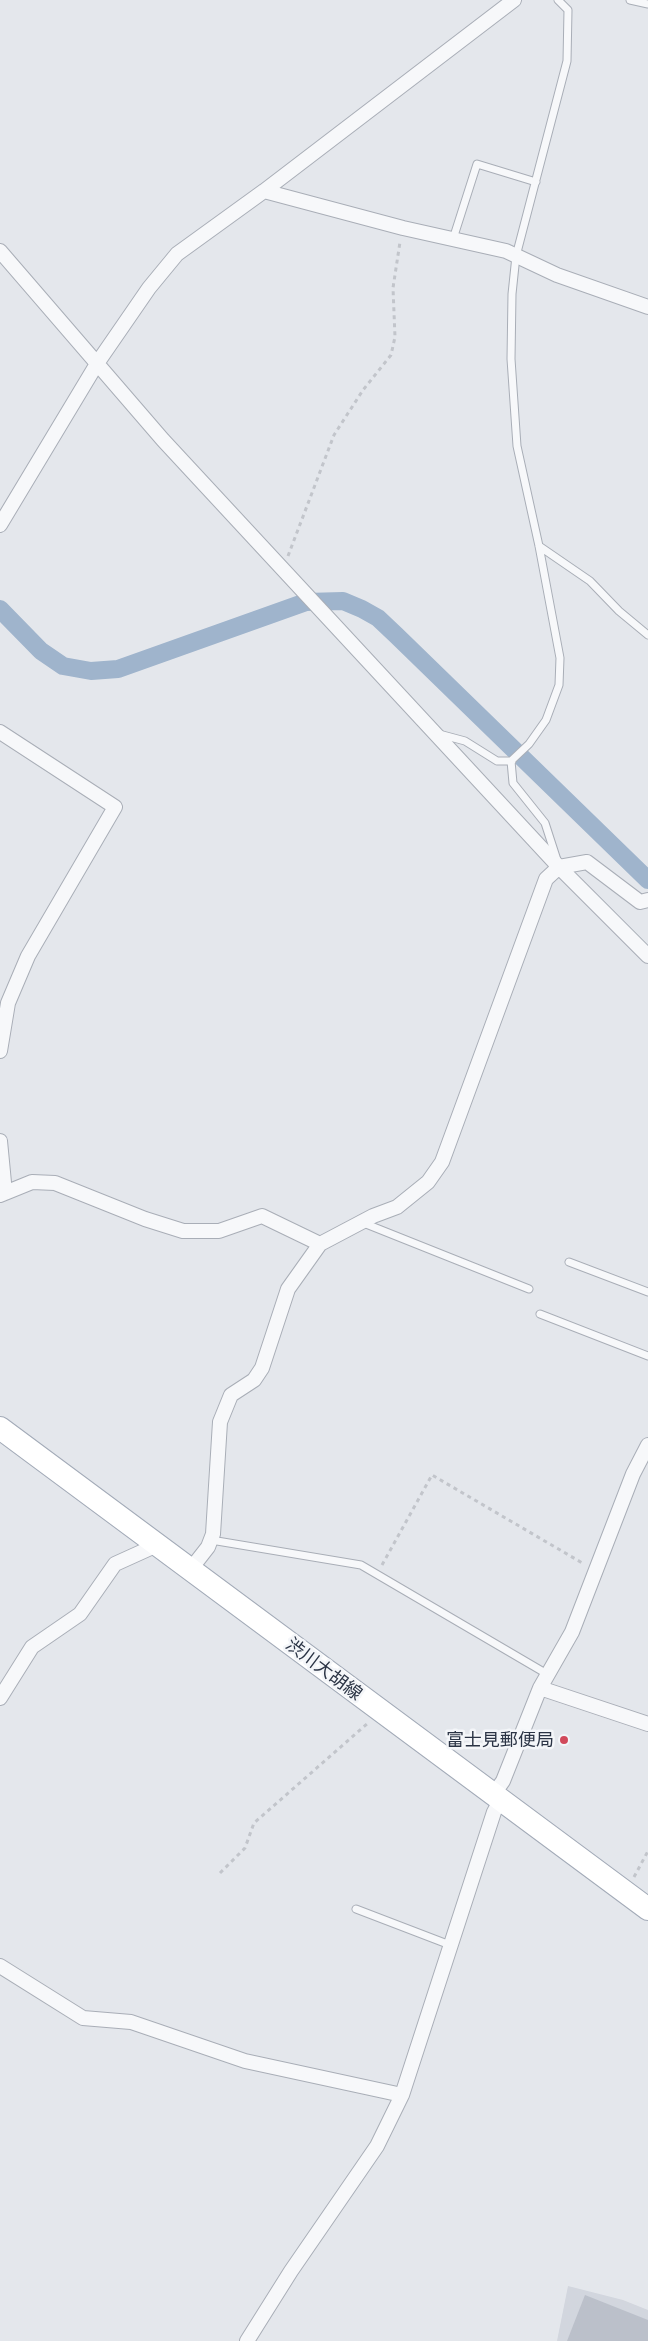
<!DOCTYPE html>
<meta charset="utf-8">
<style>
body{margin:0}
canvas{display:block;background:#e4e7ec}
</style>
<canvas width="648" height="2341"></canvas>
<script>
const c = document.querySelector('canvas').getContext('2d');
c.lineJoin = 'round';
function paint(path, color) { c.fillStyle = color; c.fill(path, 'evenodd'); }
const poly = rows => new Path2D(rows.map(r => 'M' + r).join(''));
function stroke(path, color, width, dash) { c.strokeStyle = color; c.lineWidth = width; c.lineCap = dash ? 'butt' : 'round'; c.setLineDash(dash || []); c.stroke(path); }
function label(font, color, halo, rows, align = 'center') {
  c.font = font + ' Commissioner,"Noto Sans JP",sans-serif'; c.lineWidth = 5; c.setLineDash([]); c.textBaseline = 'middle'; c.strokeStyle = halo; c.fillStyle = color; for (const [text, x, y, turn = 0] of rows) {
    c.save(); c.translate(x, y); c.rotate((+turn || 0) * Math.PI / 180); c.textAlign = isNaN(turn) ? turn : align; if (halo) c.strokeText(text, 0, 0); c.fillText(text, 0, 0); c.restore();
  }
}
paint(poly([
 [568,2286,623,2300,648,2310,648,2341,557,2341]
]), '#d2d6de');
stroke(poly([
 [0,609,41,651,63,666,91,671,118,669,306,602,343,601,362,609,378,618,396,635,648,880]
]), '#9fb4cc', 18);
paint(poly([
 [585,2295,648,2320,648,2341,567,2341]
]), '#bbc0ca');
const service = poly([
 [630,0,648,4],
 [453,239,477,164,536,182],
 [539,546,590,581,619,611,648,635],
 [439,734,465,741,497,761,512,761],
 [557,860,545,823,513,783,511,761,529,744,546,720,559,685,560,658,539,546,517,446,511,359,512,294,516,256,567,61,568,10,558,0],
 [361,1222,529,1289],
 [569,1262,648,1292],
 [540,1314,648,1356],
 [211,1540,361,1565,547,1674],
 [356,1909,450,1945]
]);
const minor = poly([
 [264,191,403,228,506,251,557,275,648,307],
 [0,251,163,440,559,867,648,956],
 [0,525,98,362,149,288,177,254,264,191,514,0],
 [0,732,115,807,28,956,8,1003,0,1051],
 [0,1141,5,1193],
 [0,1195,32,1182,55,1183,145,1219,183,1231,219,1231,262,1216,320,1244],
 [190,1570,208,1547,213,1534,220,1422,231,1395,254,1380,262,1368,288,1289,320,1244,373,1216,397,1207,428,1182,442,1162,546,879,559,867,587,862,640,902,648,900],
 [540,1688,648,1724],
 [0,1698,32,1647,80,1614,115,1564,157,1545],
 [493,1795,503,1781,540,1688,572,1632,633,1474,648,1445],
 [0,1966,83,2018,131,2022,245,2061,402,2095],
 [247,2341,291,2271,377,2146,402,2095,494,1812,500,1801]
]);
const primary = poly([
 [0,1428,648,1909]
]);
stroke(service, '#a9aeb7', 9);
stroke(minor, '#a9aeb7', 16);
stroke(primary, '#a3abb8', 24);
stroke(poly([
 [288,556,334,435,363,390,391,355,395,337,393,288,400,242],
 [382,1565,432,1475,584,1564],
 [220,1873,245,1848,254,1823,368,1723],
 [634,1877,648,1851]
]), '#c2c5cb', 3, [4, 4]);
stroke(service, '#f7f8fa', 7);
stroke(minor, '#f7f8fa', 14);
stroke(primary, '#fff', 22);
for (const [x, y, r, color] of [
 [564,1740,5,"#d1495b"]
]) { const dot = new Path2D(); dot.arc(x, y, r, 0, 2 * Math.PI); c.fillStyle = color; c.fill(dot); stroke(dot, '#f4f6f9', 2); }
label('18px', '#2b3445', '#f4f6f9', [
 ["渋川大胡線",324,1669,37]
]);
label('18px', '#2b3445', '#f4f6f9', [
 ["富士見郵便局",554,1740]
], 'right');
</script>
